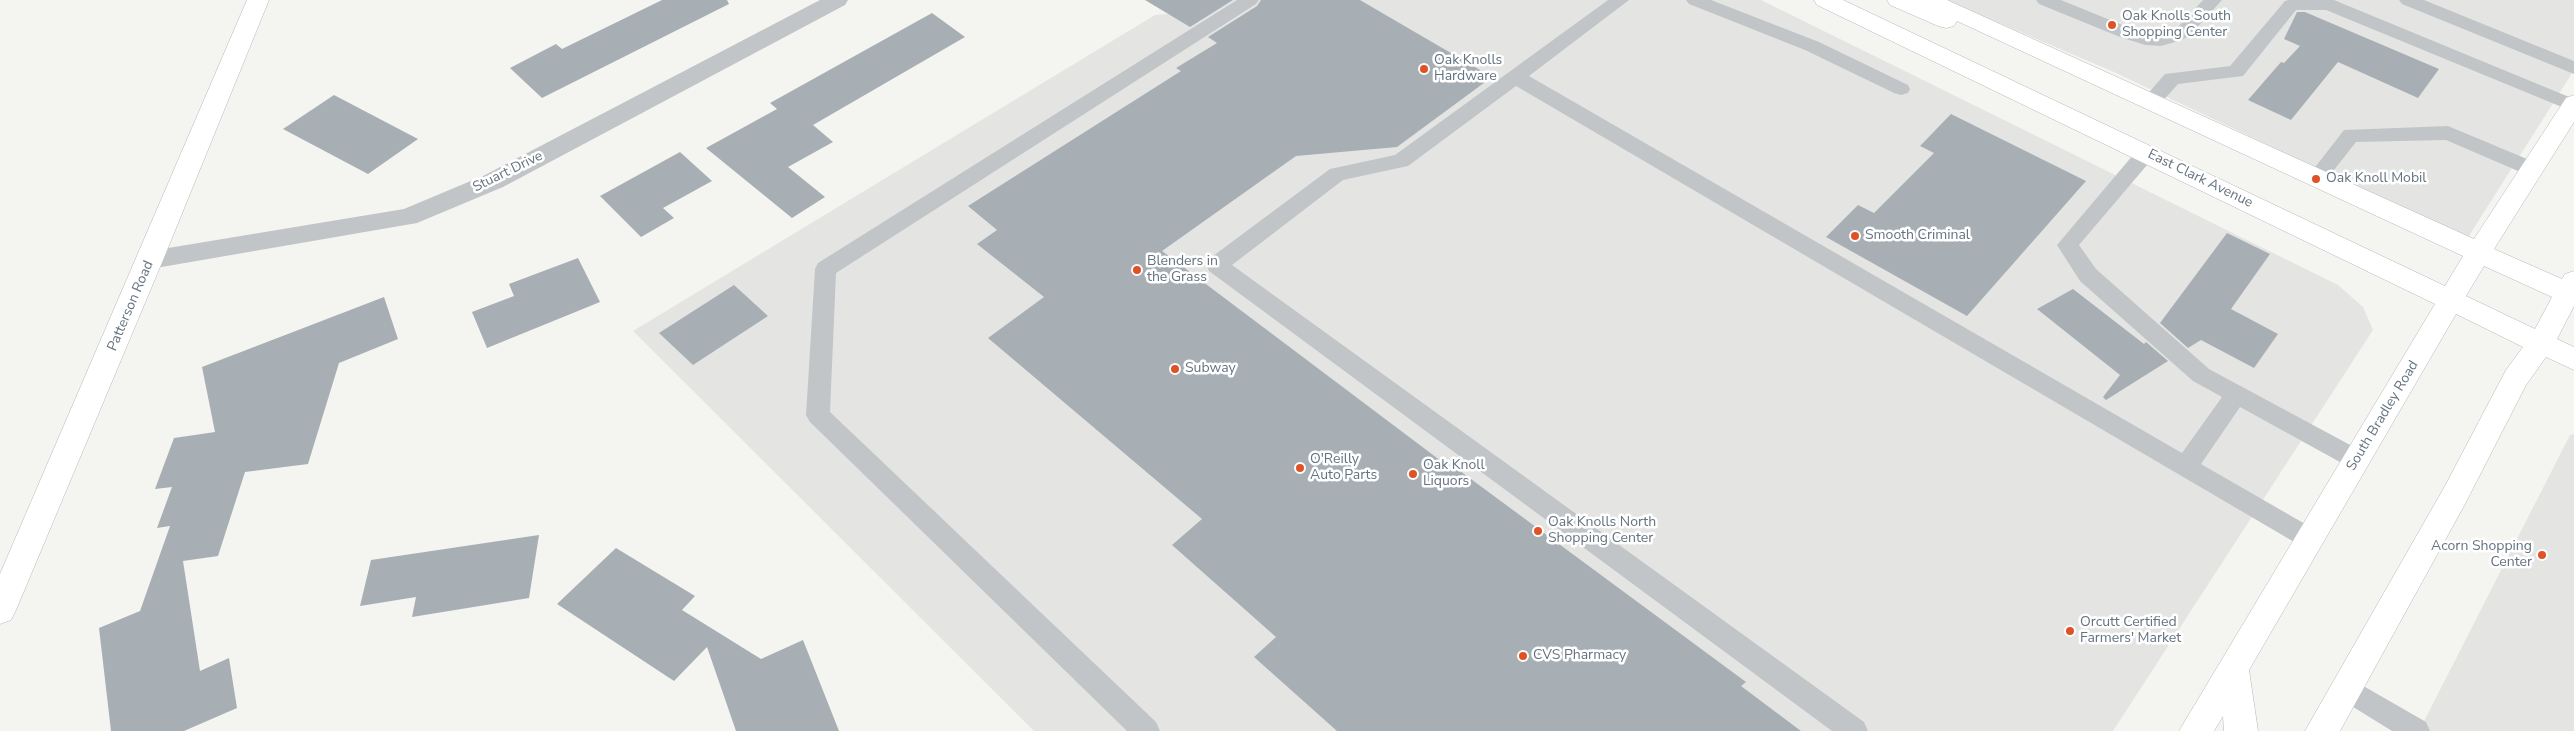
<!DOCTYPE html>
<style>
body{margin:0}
canvas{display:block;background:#f4f4f0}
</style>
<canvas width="2574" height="731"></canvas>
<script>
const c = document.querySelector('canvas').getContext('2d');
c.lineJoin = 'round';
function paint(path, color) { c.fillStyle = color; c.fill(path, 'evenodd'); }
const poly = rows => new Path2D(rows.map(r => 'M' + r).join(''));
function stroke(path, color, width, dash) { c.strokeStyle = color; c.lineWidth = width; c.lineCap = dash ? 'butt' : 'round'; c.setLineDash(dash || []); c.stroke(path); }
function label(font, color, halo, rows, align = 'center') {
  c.font = font + ' "Nunito Sans",sans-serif'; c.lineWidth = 5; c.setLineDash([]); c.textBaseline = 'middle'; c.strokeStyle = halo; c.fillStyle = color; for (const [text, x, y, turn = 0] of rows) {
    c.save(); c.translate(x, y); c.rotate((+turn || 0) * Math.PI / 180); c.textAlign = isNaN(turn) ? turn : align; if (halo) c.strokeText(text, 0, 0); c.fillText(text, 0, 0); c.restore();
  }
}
paint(poly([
 [1191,0,1761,0,2338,285,2363,307,2373,330,2113,731,1034,731,633,331,1155,15,1167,14],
 [1945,0,2574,0,2574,70,2467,239,2114,72],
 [2574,434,2574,731,2419,731,2570,435]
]), '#e4e5e3');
paint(poly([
 [662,0,727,0,729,4,542,98,510,68,556,44,562,49],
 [1145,0,1233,0,1190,27],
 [1261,0,1360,0,1492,77,1397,147,1296,156,1162,251,1453,470,1456,468,1746,682,1741,686,1801,731,1337,731,1254,657,1276,637,1172,545,1202,519,988,338,1044,297,977,244,997,230,968,206,1181,71,1176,68,1217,43,1208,37,1257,6],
 [2297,12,2305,12,2439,69,2418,98,2338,62,2291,120,2248,100,2281,62,2284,63,2300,46,2284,39],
 [932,13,965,37,813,125,833,142,788,167,825,197,792,218,706,148,777,109,770,103],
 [334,95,418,139,368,174,283,129],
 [1951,114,2086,181,1967,316,1826,237,1858,205,1874,213,1934,153,1920,146],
 [680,152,712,181,663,208,674,218,641,237,600,196],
 [2227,233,2270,254,2231,309,2278,334,2254,368,2201,340,2188,348,2160,323],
 [578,258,600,302,487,348,472,312,514,296,509,284],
 [734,285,768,316,693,365,659,333],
 [2073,289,2144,344,2146,342,2168,361,2106,400,2103,397,2120,375,2037,309],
 [384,297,398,339,339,363,308,464,245,472,218,556,183,561,200,671,229,658,237,708,184,731,111,731,99,628,140,611,170,526,157,528,172,487,155,489,174,438,215,432,202,367],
 [539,535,529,598,412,617,416,597,360,606,371,560],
 [616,548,695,596,682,610,761,659,803,640,839,731,736,731,707,647,674,681,557,604]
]), '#a8afb4');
const secondary = poly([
 [247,0,269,0,163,260,16,610,11,620,0,624,0,574,247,0],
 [1814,0,1843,0,2445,286,2463,256,1957,21,1954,26,1946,28,1938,26,1890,5,1887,0,1947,0,2474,239,2566,98,2574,95,2574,122,2494,249,2562,279,2565,274,2574,271,2574,306,2557,339,2574,347,2574,370,2546,357,2526,385,2465,504,2340,731,2305,731,2445,486,2506,370,2523,347,2456,314,2249,670,2258,731,2224,731,2223,716,2214,731,2179,731,2435,304,1817,5,1814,0],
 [2484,266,2552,297,2535,329,2466,296,2484,266]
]);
stroke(secondary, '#b4b8bc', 1);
paint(poly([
 [1237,0,1259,0,1256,4,836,273,830,412,1156,722,1160,731,1127,731,810,422,806,415,815,269,818,263,1237,0],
 [1608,0,1629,0,1529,76,2182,453,2222,397,2193,381,2080,281,2057,245,2139,148,2146,146,2153,148,2156,153,2153,158,2079,245,2096,269,2209,369,2365,453,2369,460,2365,467,2357,470,2349,467,2240,407,2201,464,2319,532,2322,539,2319,546,2310,550,2301,546,1516,86,1408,166,1343,180,1232,265,1864,722,1868,731,1832,731,1209,271,1206,265,1209,259,1330,169,1395,155,1608,0],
 [1686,0,1711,0,1819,42,1908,85,1910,89,1908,93,1901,95,1894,93,1805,50,1689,4,1686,0],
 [2036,0,2061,0,2132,29,2161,34,2179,26,2203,0,2222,0,2191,34,2182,40,2161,46,2145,45,2120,37,2039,4,2036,0],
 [2289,0,2334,0,2574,99,2574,112,2326,10,2296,10,2243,76,2178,84,2159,105,2152,107,2145,105,2142,101,2145,97,2165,74,2230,66,2285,1,2289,0],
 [2399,0,2424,0,2574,61,2574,74,2402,4,2399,0],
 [2448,126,2539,164,2542,169,2539,174,2532,176,2525,174,2446,140,2356,142,2323,184,2316,186,2309,184,2306,179,2344,130,2448,126],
 [2346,676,2426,722,2430,731,2392,731,2337,697,2333,688,2337,679,2346,676]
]), '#c2c5c8');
paint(poly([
 [820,0,848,0,845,5,503,187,417,223,150,269,141,267,137,260,141,253,150,251,404,209,485,175,820,0]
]), '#c2c5c8');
paint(secondary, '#fff');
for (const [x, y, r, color] of [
 [2112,25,5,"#de5226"],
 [1424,69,5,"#de5226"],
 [2316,179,5,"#de5226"],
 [1855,236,5,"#de5226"],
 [1137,270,5,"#de5226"],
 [1175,369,5,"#de5226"],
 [1300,468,5,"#de5226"],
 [1413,474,5,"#de5226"],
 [1538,531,5,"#de5226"],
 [2542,555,5,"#de5226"],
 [2070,631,5,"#de5226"],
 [1523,656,5,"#de5226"]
]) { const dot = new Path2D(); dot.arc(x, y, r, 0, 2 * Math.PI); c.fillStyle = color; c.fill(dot); stroke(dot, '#fff', 2); }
label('14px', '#647380', '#fff', [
 ["Oak Knolls South",2122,17],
 ["Shopping Center",2122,33],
 ["Oak Knolls",1434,61],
 ["Hardware",1434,77],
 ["Oak Knoll Mobil",2326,179],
 ["Smooth Criminal",1865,236],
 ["Blenders in",1147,262],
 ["the Grass",1147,278],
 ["Subway",1185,369],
 ["O'Reilly",1310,460],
 ["Auto Parts",1310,476],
 ["Oak Knoll",1423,466],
 ["Liquors",1423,482],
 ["Oak Knolls North",1548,523],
 ["Shopping Center",1548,539],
 ["Acorn Shopping",2532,547,"right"],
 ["Center",2532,563,"right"],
 ["Orcutt Certified",2080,623],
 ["Farmers' Market",2080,639],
 ["CVS Pharmacy",1533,656]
], 'left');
label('14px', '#647380', '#fff', [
 ["Stuart Drive",508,172,-26],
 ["East Clark Avenue",2200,179,26],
 ["Patterson Road",131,306,-67],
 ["South Bradley Road",2383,416,-59]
]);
</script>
